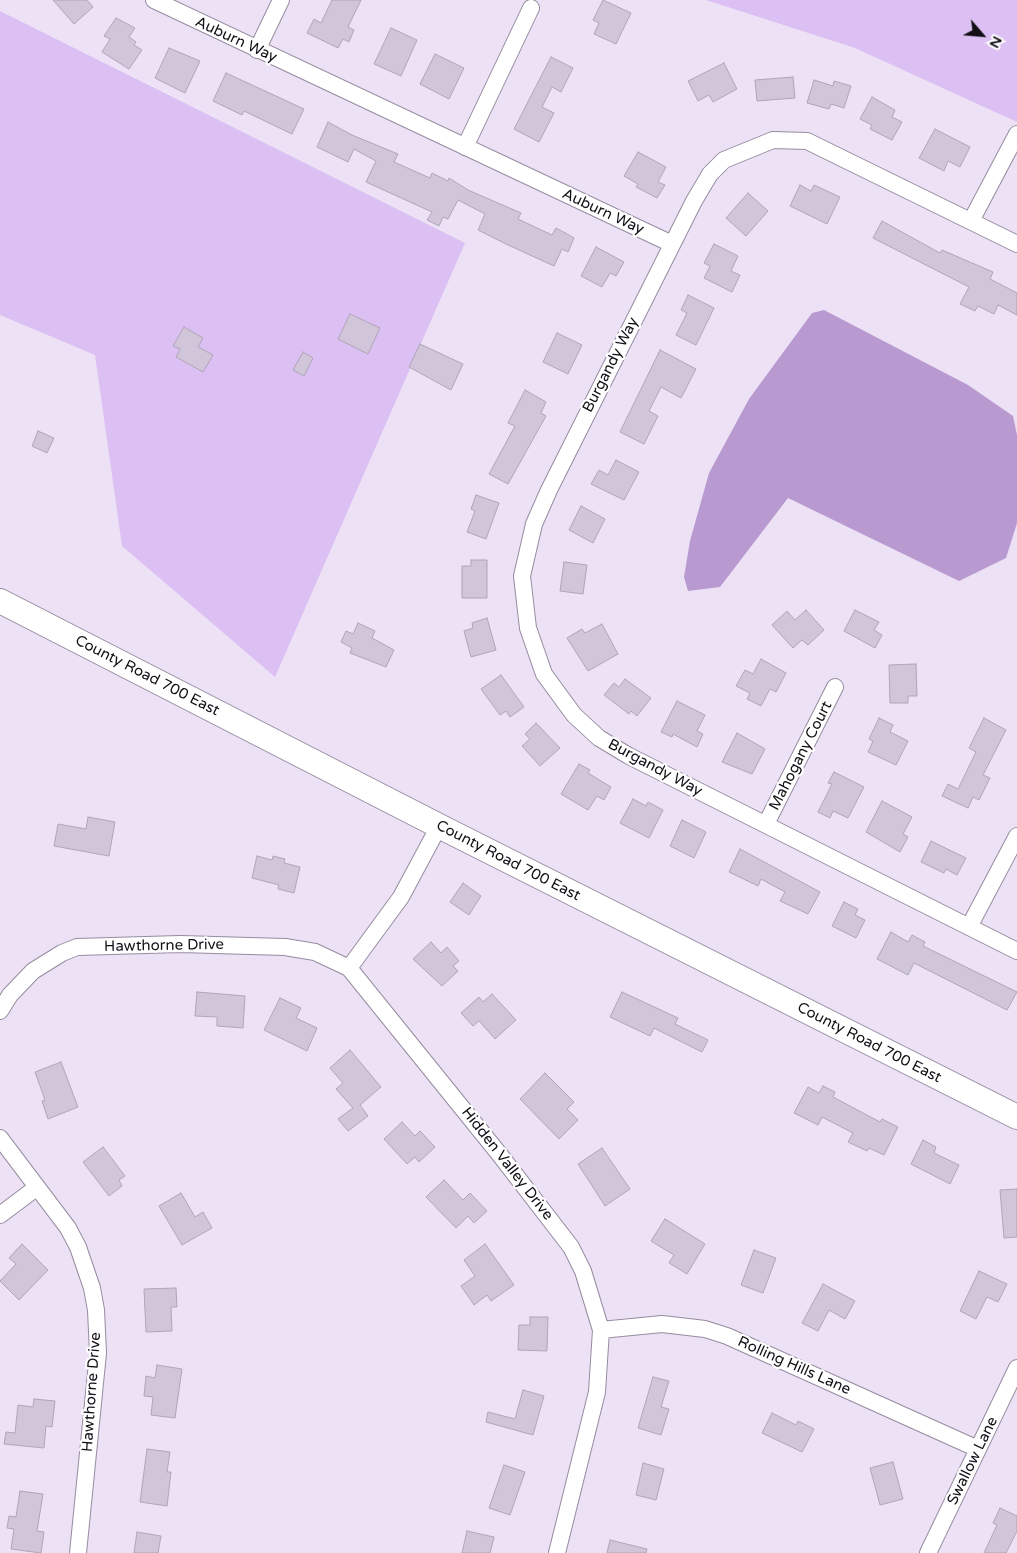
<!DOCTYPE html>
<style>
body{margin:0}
#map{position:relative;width:1017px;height:1553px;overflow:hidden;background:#ece1f5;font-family:"Varela Round",sans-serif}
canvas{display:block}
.north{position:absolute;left:957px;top:10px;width:50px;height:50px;-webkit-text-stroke:4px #fff;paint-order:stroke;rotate:117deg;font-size:14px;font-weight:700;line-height:20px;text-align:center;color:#120f15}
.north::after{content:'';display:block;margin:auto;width:18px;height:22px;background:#120f15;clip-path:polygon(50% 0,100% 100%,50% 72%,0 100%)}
</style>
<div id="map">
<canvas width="1017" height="1553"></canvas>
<div class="north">N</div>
</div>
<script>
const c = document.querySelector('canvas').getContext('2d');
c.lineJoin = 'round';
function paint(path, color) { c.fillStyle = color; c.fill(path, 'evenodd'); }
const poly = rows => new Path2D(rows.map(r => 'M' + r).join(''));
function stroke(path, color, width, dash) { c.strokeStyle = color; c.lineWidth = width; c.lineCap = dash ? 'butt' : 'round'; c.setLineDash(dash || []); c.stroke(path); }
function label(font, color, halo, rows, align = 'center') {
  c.font = font + ' "Varela Round",sans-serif'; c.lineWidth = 4.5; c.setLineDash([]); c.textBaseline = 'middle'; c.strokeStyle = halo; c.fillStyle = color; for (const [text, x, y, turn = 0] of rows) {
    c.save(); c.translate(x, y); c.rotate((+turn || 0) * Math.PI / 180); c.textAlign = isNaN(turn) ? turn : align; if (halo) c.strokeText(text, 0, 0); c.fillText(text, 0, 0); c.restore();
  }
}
paint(poly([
 [706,0,1017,0,1017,122,855,48],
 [0,11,465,243,275,677,122,546,95,355,0,315]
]), '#dcc0f3');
paint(poly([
 [824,310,968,385,1013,416,1017,435,1017,523,1006,558,959,581,788,498,720,587,688,591,684,577,690,541,709,473,749,399,812,313]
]), '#b899d0');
const building = poly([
 [53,0,87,0,93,7,74,24,53,0],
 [332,0,361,0,348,27,354,30,349,42,343,39,338,48,307,33,314,19,321,23,332,0],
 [603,0,631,13,616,44,594,34,599,23,593,20,603,0],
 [116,18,135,28,129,37,136,42,134,45,142,50,129,69,102,52,110,39,104,36,116,18],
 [391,28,417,40,401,76,374,64,391,28],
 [169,48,200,61,185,93,155,78,169,48],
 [435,54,464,68,449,99,420,84,435,54],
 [551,57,573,68,561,92,552,87,542,107,554,113,539,142,514,129,551,57],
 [724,63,737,89,713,102,709,95,698,101,688,81,724,63],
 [226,73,304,109,292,134,244,111,242,115,213,101,226,73],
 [793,77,795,98,757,101,755,80,793,77],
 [814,80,833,86,834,81,851,86,844,108,831,104,829,109,807,103,814,80],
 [872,97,895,110,892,117,902,122,892,140,870,129,872,125,860,119,872,97],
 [328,122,352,135,398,154,394,162,430,178,432,173,448,181,449,178,468,190,521,213,518,219,552,235,556,228,569,235,574,238,568,252,562,249,554,266,506,244,478,230,485,214,458,200,448,219,443,217,439,226,427,220,432,212,366,182,376,161,354,149,348,162,317,147,328,122],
 [935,129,970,147,960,167,948,161,944,171,919,158,935,129],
 [638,152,666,167,658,182,665,185,657,198,636,187,638,184,624,176,638,152],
 [800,185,811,191,814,185,840,197,827,224,790,206,800,185],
 [748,193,768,211,746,236,726,218,748,193],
 [882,221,940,253,942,250,993,272,990,279,1017,293,1017,315,998,305,994,314,978,306,975,311,960,304,969,287,873,238,882,221],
 [714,244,738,256,731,271,740,275,732,292,704,278,710,266,704,263,714,244],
 [596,247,624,262,616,276,610,273,602,287,581,276,596,247],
 [688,295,714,308,696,345,676,335,687,313,681,310,688,295],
 [350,314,380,328,368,354,338,339,350,314],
 [184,327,203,338,198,347,213,355,203,372,176,357,180,349,173,346,184,327],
 [557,333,582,345,568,374,543,362,557,333],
 [420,344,463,364,451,390,409,367,420,344],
 [660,350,696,369,681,398,661,387,649,411,658,416,644,444,620,432,660,350],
 [303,352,313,358,304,376,293,370,303,352],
 [525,390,546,402,541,413,546,416,508,484,489,474,515,426,508,423,525,390],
 [38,431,54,438,47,453,32,446,38,431],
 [616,460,639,472,624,500,591,484,599,470,608,475,616,460],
 [476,495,499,503,486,539,467,532,475,511,471,509,476,495],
 [581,506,605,519,593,543,569,530,581,506],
 [471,560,487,560,487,598,462,598,462,566,471,566,471,560],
 [564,562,587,565,583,594,560,591,564,562],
 [806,610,824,630,808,645,802,640,793,648,772,625,787,611,795,620,806,610],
 [855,610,879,622,874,630,882,635,875,648,844,631,855,610],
 [487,618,496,650,471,657,464,631,473,628,472,623,487,618],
 [358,623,375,631,372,638,394,650,386,667,350,653,352,648,341,642,346,631,353,634,358,623],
 [602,624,618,654,588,671,567,638,582,629,585,633,602,624],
 [761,659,786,673,776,692,770,689,761,706,747,699,750,693,736,686,745,670,753,674,761,659],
 [916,664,917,696,908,696,908,703,890,703,889,665,916,664],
 [501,675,524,707,510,717,506,711,500,715,481,689,501,675],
 [625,679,651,698,637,716,631,711,629,714,604,695,614,683,619,687,625,679],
 [677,701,705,715,697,731,703,734,697,747,673,734,672,737,661,732,677,701],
 [879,718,893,725,890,732,908,741,896,765,868,752,873,741,869,739,879,718],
 [984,718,1006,730,983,775,990,778,979,800,973,797,968,808,942,796,948,784,958,789,976,752,969,748,984,718],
 [536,723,560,748,540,766,522,746,530,739,525,734,536,723],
 [737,733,765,749,752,774,722,762,737,733],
 [579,764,590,770,588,773,611,787,604,800,597,796,588,810,561,794,579,764],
 [834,772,864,787,848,818,833,811,830,818,818,812,832,784,828,783,834,772],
 [633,799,646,806,648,802,663,810,649,838,620,823,633,799],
 [882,801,912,817,903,834,908,837,900,852,866,832,882,801],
 [88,817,115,822,109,856,54,846,58,824,86,829,88,817],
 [682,820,706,832,694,858,670,846,682,820],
 [931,841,966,858,957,875,946,869,944,873,921,862,931,841],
 [740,849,820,892,808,914,780,901,785,892,761,879,758,886,729,872,740,849],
 [257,856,272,860,273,856,285,859,284,863,300,867,294,893,278,889,279,885,252,878,257,856],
 [463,883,481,896,469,915,450,902,463,883],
 [844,902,858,909,855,915,865,920,856,938,832,926,844,902],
 [891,932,908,942,912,935,925,942,923,946,1017,992,1007,1010,914,963,908,975,877,959,891,932],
 [431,942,441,953,447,947,459,961,453,966,458,971,442,986,413,959,431,942],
 [197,992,245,996,243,1028,217,1026,217,1017,195,1016,197,992],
 [622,992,678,1018,675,1024,708,1040,702,1052,654,1028,650,1036,610,1017,622,992],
 [492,994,516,1020,495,1039,479,1021,473,1026,461,1013,479,997,483,1002,492,994],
 [280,998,301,1008,296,1018,317,1028,307,1051,264,1030,280,998],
 [350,1050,381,1087,360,1105,368,1116,348,1131,338,1119,353,1108,336,1089,343,1083,330,1068,350,1050],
 [61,1062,78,1107,48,1119,42,1101,45,1100,35,1072,61,1062],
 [545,1073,574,1102,567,1109,578,1120,559,1139,520,1099,545,1073],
 [823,1086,835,1092,833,1097,880,1122,882,1119,898,1127,884,1155,869,1148,867,1151,848,1142,853,1133,822,1117,818,1125,794,1113,808,1087,819,1093,823,1086],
 [402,1122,415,1136,420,1131,435,1147,419,1162,415,1157,407,1164,384,1139,402,1122],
 [923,1140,936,1147,934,1153,959,1165,950,1184,911,1164,923,1140],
 [103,1147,125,1176,119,1180,122,1186,109,1196,83,1162,103,1147],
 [602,1148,630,1189,605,1206,578,1164,602,1148],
 [444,1180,463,1200,470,1193,487,1211,474,1223,468,1216,456,1228,426,1197,444,1180],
 [1017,1189,1017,1237,1004,1238,1000,1190,1017,1189],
 [181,1193,195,1217,203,1212,212,1228,182,1245,159,1206,181,1193],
 [665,1219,705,1244,687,1274,669,1263,674,1255,651,1241,665,1219],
 [22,1244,48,1270,19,1300,0,1281,16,1264,9,1258,22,1244],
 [485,1244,514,1285,491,1301,487,1295,474,1305,461,1286,475,1276,464,1260,485,1244],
 [754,1250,776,1258,763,1293,741,1285,754,1250],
 [979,1271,1007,1284,998,1302,987,1297,976,1319,960,1311,979,1271],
 [823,1284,855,1301,845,1319,829,1310,818,1331,802,1323,823,1284],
 [176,1288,177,1307,171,1307,172,1331,146,1332,144,1289,176,1288],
 [530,1317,548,1317,547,1351,518,1350,519,1325,530,1325,530,1317],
 [157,1365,182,1369,175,1418,151,1415,153,1397,144,1396,146,1376,155,1378,157,1365],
 [653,1377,669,1381,661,1407,669,1409,661,1435,638,1428,653,1377],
 [523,1390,544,1396,533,1435,486,1422,488,1412,515,1419,523,1390],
 [34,1399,55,1401,52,1427,46,1426,44,1448,4,1444,6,1432,15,1433,18,1405,33,1407,34,1399],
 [772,1413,796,1425,798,1421,814,1429,802,1452,762,1433,772,1413],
 [147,1449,170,1452,167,1472,171,1472,167,1506,140,1502,147,1449],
 [893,1462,903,1499,880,1505,870,1468,893,1462],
 [643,1463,664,1469,656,1500,636,1495,643,1463],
 [504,1465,525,1472,510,1515,489,1508,504,1465],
 [20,1491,43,1494,37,1531,44,1532,41,1553,11,1549,14,1529,7,1528,9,1516,16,1517,20,1491],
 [1000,1508,1017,1516,1017,1531,1006,1553,984,1553,997,1525,993,1523,1000,1508],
 [467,1531,494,1537,490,1553,462,1553,467,1531],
 [137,1532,161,1536,158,1553,134,1553,137,1532],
 [610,1540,647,1549,646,1553,607,1553,610,1540]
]);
paint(building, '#d0c5d9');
stroke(building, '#afa5b8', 1);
const minor = poly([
 [154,0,672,244],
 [257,50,281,0],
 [465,147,531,8],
 [971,221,1017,134],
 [1017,244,807,141,773,140,724,160,710,174,694,201,549,490,534,524,522,576,528,628,544,674,574,715,599,738,629,756,1017,951],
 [766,824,835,687],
 [969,927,1017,836],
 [349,968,401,897,439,826],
 [0,1011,10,995,33,971,62,953,77,947,180,944,285,947,315,952,349,968,500,1155,571,1247,583,1271,601,1330,597,1392,557,1553],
 [0,1138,68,1228,78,1247,92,1288,96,1310,98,1353,78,1553],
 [0,1215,36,1188],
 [601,1330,662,1324,705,1329,727,1336,978,1449],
 [928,1553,1017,1368]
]);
const secondary = poly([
 [0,601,439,826,1017,1117]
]);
stroke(minor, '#968c9f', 18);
stroke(secondary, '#968c9f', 26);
stroke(minor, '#fff', 16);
stroke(secondary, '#fff', 24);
label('15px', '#120f15', '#fff', [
 ["Auburn Way",236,40,25],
 ["Auburn Way",603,212,25],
 ["Burgandy Way",611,365,-63],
 ["County Road 700 East",147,676,27],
 ["Mahogany Court",801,756,-63],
 ["Burgandy Way",655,768,28],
 ["County Road 700 East",508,861,27],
 ["Hawthorne Drive",164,946,-1],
 ["County Road 700 East",869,1043,27],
 ["Hidden Valley Drive",507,1164,52],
 ["Rolling Hills Lane",794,1366,24],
 ["Hawthorne Drive",92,1392,-86],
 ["Swallow Lane",973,1461,-64]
]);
</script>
